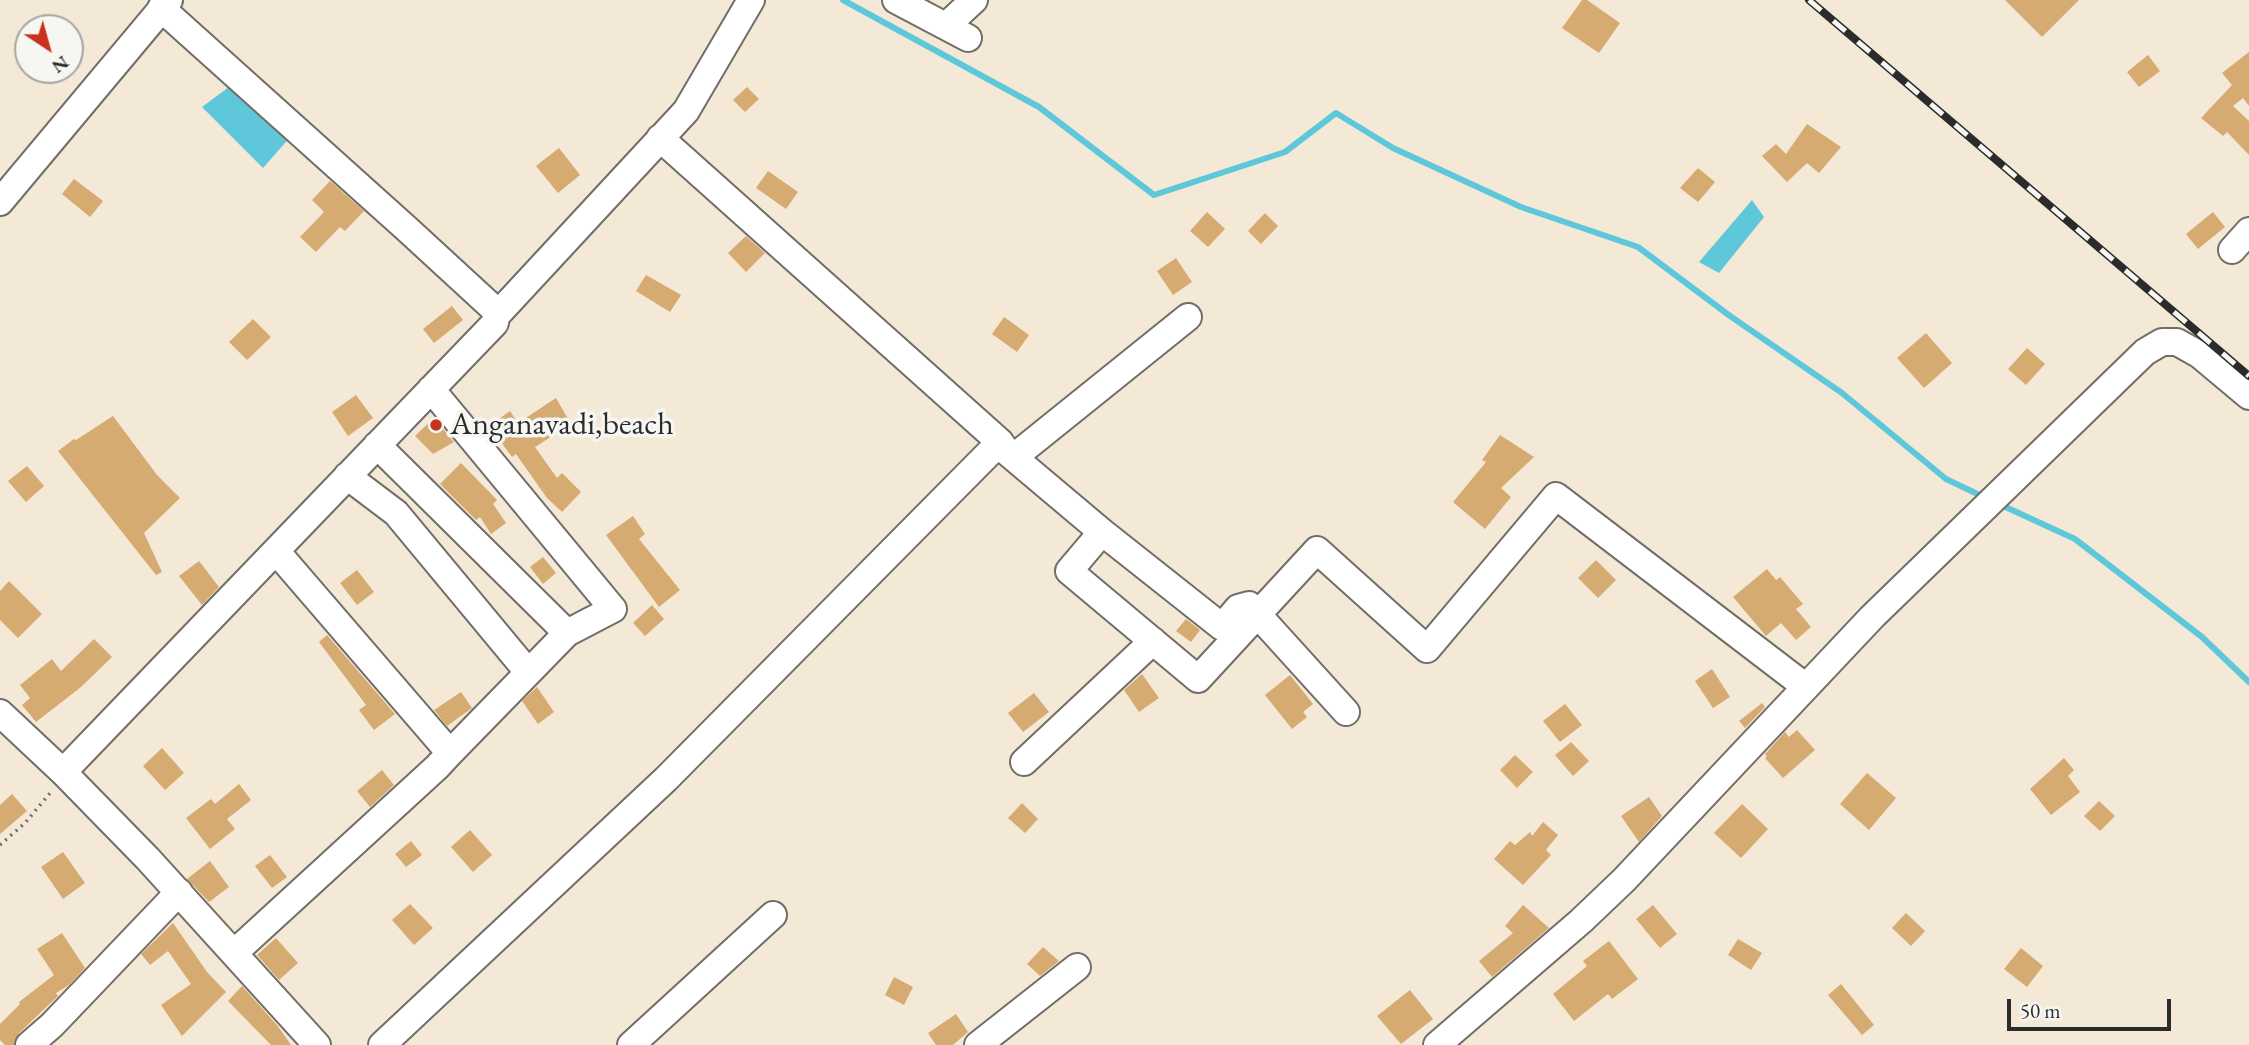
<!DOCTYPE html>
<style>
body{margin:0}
#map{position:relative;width:2249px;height:1045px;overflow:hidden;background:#f4e8d7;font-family:"EB Garamond",serif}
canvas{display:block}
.north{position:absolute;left:14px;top:14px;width:70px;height:70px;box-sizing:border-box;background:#f6f6f2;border:2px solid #a5a5a2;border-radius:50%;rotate:144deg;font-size:19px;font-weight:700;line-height:28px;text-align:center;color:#2b2b2b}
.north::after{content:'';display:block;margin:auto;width:24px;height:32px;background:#c8321e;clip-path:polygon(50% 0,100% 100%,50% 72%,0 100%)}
.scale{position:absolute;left:2007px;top:999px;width:164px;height:32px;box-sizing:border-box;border:4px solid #2b2b2b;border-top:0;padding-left:9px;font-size:21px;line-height:24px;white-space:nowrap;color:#2b2b2b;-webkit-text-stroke:5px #f6f6f2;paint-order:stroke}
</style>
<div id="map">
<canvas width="2249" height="1045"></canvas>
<div class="north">N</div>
<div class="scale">50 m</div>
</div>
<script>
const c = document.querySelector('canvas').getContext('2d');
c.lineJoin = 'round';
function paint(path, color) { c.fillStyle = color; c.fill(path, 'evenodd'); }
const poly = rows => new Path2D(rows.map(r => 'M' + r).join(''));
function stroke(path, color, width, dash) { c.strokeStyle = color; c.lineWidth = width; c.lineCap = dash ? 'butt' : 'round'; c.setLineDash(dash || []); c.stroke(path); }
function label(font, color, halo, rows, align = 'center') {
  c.font = font + ' "EB Garamond",serif'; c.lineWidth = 7; c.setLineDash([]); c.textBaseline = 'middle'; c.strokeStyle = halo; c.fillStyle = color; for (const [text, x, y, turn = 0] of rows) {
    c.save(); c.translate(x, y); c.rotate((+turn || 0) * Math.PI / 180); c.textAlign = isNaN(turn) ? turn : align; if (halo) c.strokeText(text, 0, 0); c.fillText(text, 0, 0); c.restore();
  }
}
paint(poly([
 [241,78,306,119,263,168,202,107],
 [1752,200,1764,217,1719,273,1699,262]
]), '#5fc7da');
stroke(poly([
 [843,0,1039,107,1154,195,1285,152,1336,113,1393,148,1521,207,1638,247,1730,316,1842,393,1946,479,1986,498],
 [1999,504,2075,539,2202,637,2249,682]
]), '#5fc7da', 6);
paint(poly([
 [1582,0,1587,0,1620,23,1599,53,1562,28],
 [2005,0,2079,0,2042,37],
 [2249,52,2249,106,2243,98,2233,106,2249,121,2249,155,2227,132,2223,136,2201,118,2232,85,2222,73],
 [2148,55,2160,71,2139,87,2127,72],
 [747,87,759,99,745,112,733,100],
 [1807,124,1841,147,1819,173,1807,163,1787,182,1762,156,1776,144,1786,154],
 [559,148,580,175,558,193,536,166],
 [1698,168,1715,182,1698,202,1680,188],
 [768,171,798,192,786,209,756,188],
 [74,179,103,201,90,217,62,194],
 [330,181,364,211,345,231,340,227,316,252,300,237,324,212,312,200],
 [1207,212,1225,229,1208,247,1190,231],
 [2213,212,2225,227,2198,249,2186,234],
 [1265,213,1278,226,1261,244,1248,231],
 [746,236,765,253,746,272,728,253],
 [1176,258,1192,282,1173,295,1157,271],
 [646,275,681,295,670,312,636,291],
 [452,306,463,320,434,343,423,329],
 [1004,317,1029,335,1017,352,992,334],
 [253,319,271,337,247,360,229,342],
 [1926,333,1952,363,1924,388,1897,358],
 [2027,348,2045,364,2026,385,2008,369],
 [356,395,373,418,348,436,332,412],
 [556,398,571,424,535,447,557,478,562,473,581,492,562,512,547,498,516,454,512,457,489,426,510,411,518,423],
 [113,416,157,475,180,498,144,533,162,572,156,575,58,451,74,439,76,440],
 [434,418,454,442,433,454,415,436],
 [1500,435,1534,457,1501,488,1511,497,1485,529,1453,502,1486,462,1482,460],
 [461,463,497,500,493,504,506,523,491,534,480,517,476,520,440,484],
 [27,466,44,486,26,502,8,481],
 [633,516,645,534,639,539,680,590,659,607,606,535],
 [543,557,556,573,543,584,530,567],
 [1596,560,1616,580,1598,598,1578,578],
 [199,561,219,587,202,605,179,576],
 [1767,569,1776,580,1780,577,1803,604,1796,609,1811,627,1796,640,1781,623,1766,636,1733,597],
 [357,570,374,592,357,605,340,583],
 [9,581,42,614,18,638,0,620,0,591],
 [652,605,664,619,645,636,633,623],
 [1186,619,1200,630,1191,642,1176,631],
 [327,635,395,714,374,730,359,710,366,705,319,642],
 [94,639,112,657,81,687,36,722,22,705,30,698,20,685,52,659,61,671],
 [1712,669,1730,697,1713,708,1695,681],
 [1142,674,1159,698,1139,712,1124,690],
 [1290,675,1313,704,1303,712,1307,717,1292,729,1265,695],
 [537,687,554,712,538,724,522,701],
 [461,692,472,708,447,726,434,710],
 [1034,693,1049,712,1023,732,1008,713],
 [1762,703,1765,707,1745,728,1739,721],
 [1565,704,1582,725,1560,742,1543,721],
 [1797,730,1815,750,1783,778,1765,758,1767,757,1765,754,1785,732,1789,737],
 [1571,742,1589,761,1573,776,1555,755],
 [162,748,184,773,165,790,143,766],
 [1515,755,1533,772,1517,788,1500,770],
 [2064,758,2074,770,2068,776,2080,792,2051,815,2030,789],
 [382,770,394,785,370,807,357,791],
 [1867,773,1896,798,1869,830,1840,804],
 [239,784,251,800,227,819,235,829,210,849,186,818,211,799,215,804],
 [12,794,27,811,0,834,0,805],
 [1649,797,1662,816,1639,842,1621,816],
 [2099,801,2115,816,2100,831,2084,816],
 [1022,803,1038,819,1025,833,1008,818],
 [1742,804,1768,829,1741,858,1714,833],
 [1543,822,1558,835,1546,850,1551,855,1523,885,1494,859,1510,841,1515,845,1530,832,1532,836],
 [470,830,492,855,473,872,451,847],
 [411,841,422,855,406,867,395,854],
 [63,852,85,883,63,899,41,867],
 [270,855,287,877,272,888,255,866],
 [210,861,229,887,209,902,187,879],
 [410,904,433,928,414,945,392,920],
 [1523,905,1549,928,1492,977,1479,961,1513,933,1505,926],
 [1653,905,1677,934,1660,948,1636,919],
 [1906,913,1925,931,1911,946,1892,928],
 [173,923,207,972,226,992,182,1036,161,1005,191,984,168,951,150,965,141,954],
 [62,933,85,968,69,985,56,993,58,996,19,1033,14,1045,5,1045,0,1040,0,1024,20,1004,19,1002,54,975,37,949],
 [276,938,298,963,279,980,257,955],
 [1738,939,1762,953,1751,970,1728,955],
 [1609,941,1638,979,1612,999,1608,994,1574,1021,1553,994,1587,966,1583,961],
 [1043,947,1059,961,1040,976,1027,964],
 [2021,948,2043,966,2027,987,2004,969],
 [894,977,913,987,904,1005,885,995],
 [1841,984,1874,1025,1862,1035,1828,995],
 [242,986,277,1025,291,1045,271,1045,228,1001],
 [1410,990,1433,1019,1401,1044,1377,1016],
 [956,1014,968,1032,953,1045,936,1045,928,1033]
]), '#d6ab71');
const minor = poly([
 [896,0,968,38],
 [946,26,974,0],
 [660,138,1000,442],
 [0,202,169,0],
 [2232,250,2249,231],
 [496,316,686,111,751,0],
 [377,445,567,633],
 [1014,457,1188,317],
 [347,476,396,513,528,672],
 [1102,532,1069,571,1198,679,1317,550,1427,649,1556,496,1806,687],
 [276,551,450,753,567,633,613,609,431,389],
 [0,713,63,772,148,859,317,1045],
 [1024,762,1153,641],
 [63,772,495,323,496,316,494,309,407,229,161,8],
 [234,953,437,767,450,753],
 [29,1045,52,1025,179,892],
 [382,1045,666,779,1000,442,1007,452,1102,532,1222,627,1238,608,1249,605,1346,712],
 [631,1045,773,915],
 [978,1045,1077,967],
 [1437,1045,1581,921,1624,880,1872,617,2145,352,2162,342,2177,342,2200,355,2249,396]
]);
stroke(minor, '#716d67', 30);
stroke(poly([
 [0,845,25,823,51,792]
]), '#716d67', 3.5, [2, 5]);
stroke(minor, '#fff', 26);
const rail = poly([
 [1809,0,2249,376]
]);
stroke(rail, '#2b2b2b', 8);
stroke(rail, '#f6f6f2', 5, [16]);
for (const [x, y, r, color] of [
 [436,425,7,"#c8321e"]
]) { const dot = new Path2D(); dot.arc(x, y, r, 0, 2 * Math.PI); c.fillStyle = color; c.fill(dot); stroke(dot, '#f6f6f2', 2.5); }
label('32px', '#2b2b2b', '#f6f6f2', [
 ["Anganavadi,beach",450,425]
], 'left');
</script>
